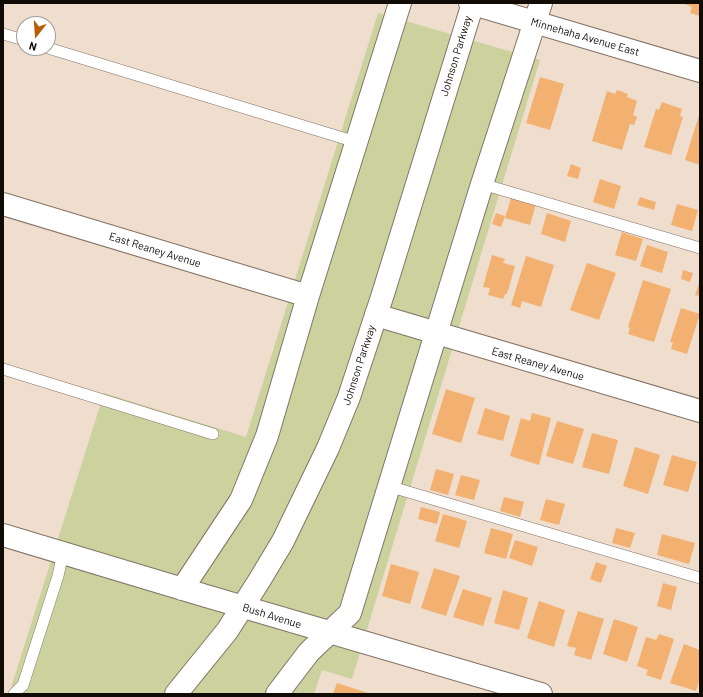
<!DOCTYPE html>
<style>
body{margin:0}
#map{position:relative;width:703px;height:697px;overflow:hidden;background:#efddcd;font-family:Barlow,sans-serif}
canvas{display:block}
.frame{position:absolute;inset:0;border:4px solid #110b06;pointer-events:none}
.north{position:absolute;left:16px;top:16px;width:40px;height:40px;box-sizing:border-box;background:#fff;border:1px solid #a09d9b;border-radius:50%;rotate:197deg;font-size:11px;font-weight:700;line-height:16px;text-align:center;color:#110b06}
.north::after{content:'';display:block;margin:auto;width:14px;height:18px;background:#b95d07;clip-path:polygon(50% 0,100% 100%,50% 72%,0 100%)}
</style>
<div id="map">
<canvas width="703" height="697"></canvas>
<div class="frame"></div>
<div class="north">N</div>
</div>
<script>
const c = document.querySelector('canvas').getContext('2d');
c.lineJoin = 'round';
function paint(path, color) { c.fillStyle = color; c.fill(path, 'evenodd'); }
const poly = rows => new Path2D(rows.map(r => 'M' + r).join(''));
function stroke(path, color, width, dash) { c.strokeStyle = color; c.lineWidth = width; c.lineCap = dash ? 'butt' : 'round'; c.setLineDash(dash || []); c.stroke(path); }
function label(font, color, halo, rows, align = 'center') {
  c.font = font + ' Barlow,sans-serif'; c.lineWidth = 3.5; c.setLineDash([]); c.textBaseline = 'middle'; c.strokeStyle = halo; c.fillStyle = color; for (const [text, x, y, turn = 0] of rows) {
    c.save(); c.translate(x, y); c.rotate((+turn || 0) * Math.PI / 180); c.textAlign = isNaN(turn) ? turn : align; if (halo) c.strokeText(text, 0, 0); c.fillText(text, 0, 0); c.restore();
  }
}
paint(poly([
 [378,13,540,60,352,679,322,670,314,694,9,694,104,393,246,437]
]), '#cbd29e');
paint(poly([
 [682,3,700,3,700,16,690,13,692,7],
 [540,77,564,84,550,130,526,123],
 [617,90,628,94,627,97,637,101,633,115,637,117,634,125,630,124,622,150,592,141,607,91,615,94],
 [662,102,682,109,680,116,683,117,671,155,644,147,656,109,659,110],
 [700,112,700,165,685,160],
 [571,164,581,168,578,179,567,176],
 [600,179,621,186,614,209,593,202],
 [640,197,656,202,654,210,637,205],
 [511,198,536,204,530,225,505,218],
 [677,204,698,210,692,231,671,225],
 [496,213,505,216,501,227,492,224],
 [547,213,571,221,565,242,541,234],
 [622,232,643,239,636,261,615,255],
 [647,245,668,252,662,273,640,266],
 [492,255,505,259,503,263,515,266,507,294,505,294,503,299,488,295,490,288,483,287],
 [526,256,554,265,541,307,522,301,520,308,511,305],
 [587,263,616,273,599,320,570,310],
 [683,270,693,273,690,282,681,279],
 [643,280,671,289,654,342,628,334,630,328,628,327],
 [700,280,700,296,695,295],
 [681,308,700,314,687,354,671,349,673,342,670,342],
 [446,389,475,398,461,443,432,434],
 [485,408,510,416,503,441,477,434],
 [532,413,551,418,539,465,510,456,521,418,530,421],
 [557,421,584,429,573,464,546,456],
 [592,433,618,440,609,474,582,467],
 [635,447,660,455,648,494,623,486],
 [672,455,697,462,688,492,663,485],
 [436,469,454,474,448,495,430,490],
 [461,475,480,480,474,500,455,495],
 [504,497,524,502,520,517,500,511],
 [546,499,565,504,559,525,540,520],
 [421,507,440,512,437,524,418,519],
 [443,514,467,521,459,548,435,541],
 [491,528,513,534,506,559,484,553],
 [616,528,635,533,630,548,612,543],
 [662,534,695,543,689,564,657,555],
 [515,540,538,547,532,566,509,558],
 [596,562,607,566,601,583,590,579],
 [391,564,419,572,410,604,382,596],
 [434,568,460,576,446,616,421,608],
 [663,583,677,587,671,610,657,606],
 [463,589,492,598,483,626,453,617],
 [503,590,528,598,519,630,494,623],
 [539,601,565,610,554,647,527,638],
 [578,611,604,619,591,660,574,655,576,648,567,646],
 [614,619,638,627,627,662,603,654],
 [659,634,674,639,661,680,646,675,648,670,637,666,646,637,656,640],
 [684,644,700,650,700,679,696,691,670,683],
 [337,683,371,694,333,694]
]), '#f3b171');
const service = poly([
 [3,34,24,40],
 [48,48,356,142],
 [482,184,700,248],
 [3,369,213,434],
 [388,486,700,578],
 [14,694,23,685,58,576,63,553]
]);
const minor = poly([
 [3,204,308,296],
 [376,315,700,411],
 [3,535,206,596,541,694],
 [182,589,241,500,267,436,308,296,400,3],
 [277,694,309,652,350,613,482,184,541,3]
]);
const tertiary = poly([
 [176,694,227,631,259,581,283,541,328,448,349,397,383,294,473,3]
]);
const secondary = poly([
 [470,3,700,71]
]);
stroke(service, '#847365', 12);
stroke(minor, '#847365', 24);
stroke(tertiary, '#847365', 24);
stroke(secondary, '#847365', 24);
stroke(service, '#fff', 11);
stroke(minor, '#fff', 22);
stroke(tertiary, '#fff', 22);
stroke(secondary, '#fff', 22);
label('11px', '#110b06', '#fff', [
 ["Minnehaha Avenue East",585,37,16],
 ["Johnson Parkway",456,56,-73],
 ["East Reaney Avenue",155,250,17],
 ["East Reaney Avenue",538,364,16],
 ["Johnson Parkway",359,365,-72],
 ["Bush Avenue",272,616,17]
]);
</script>
